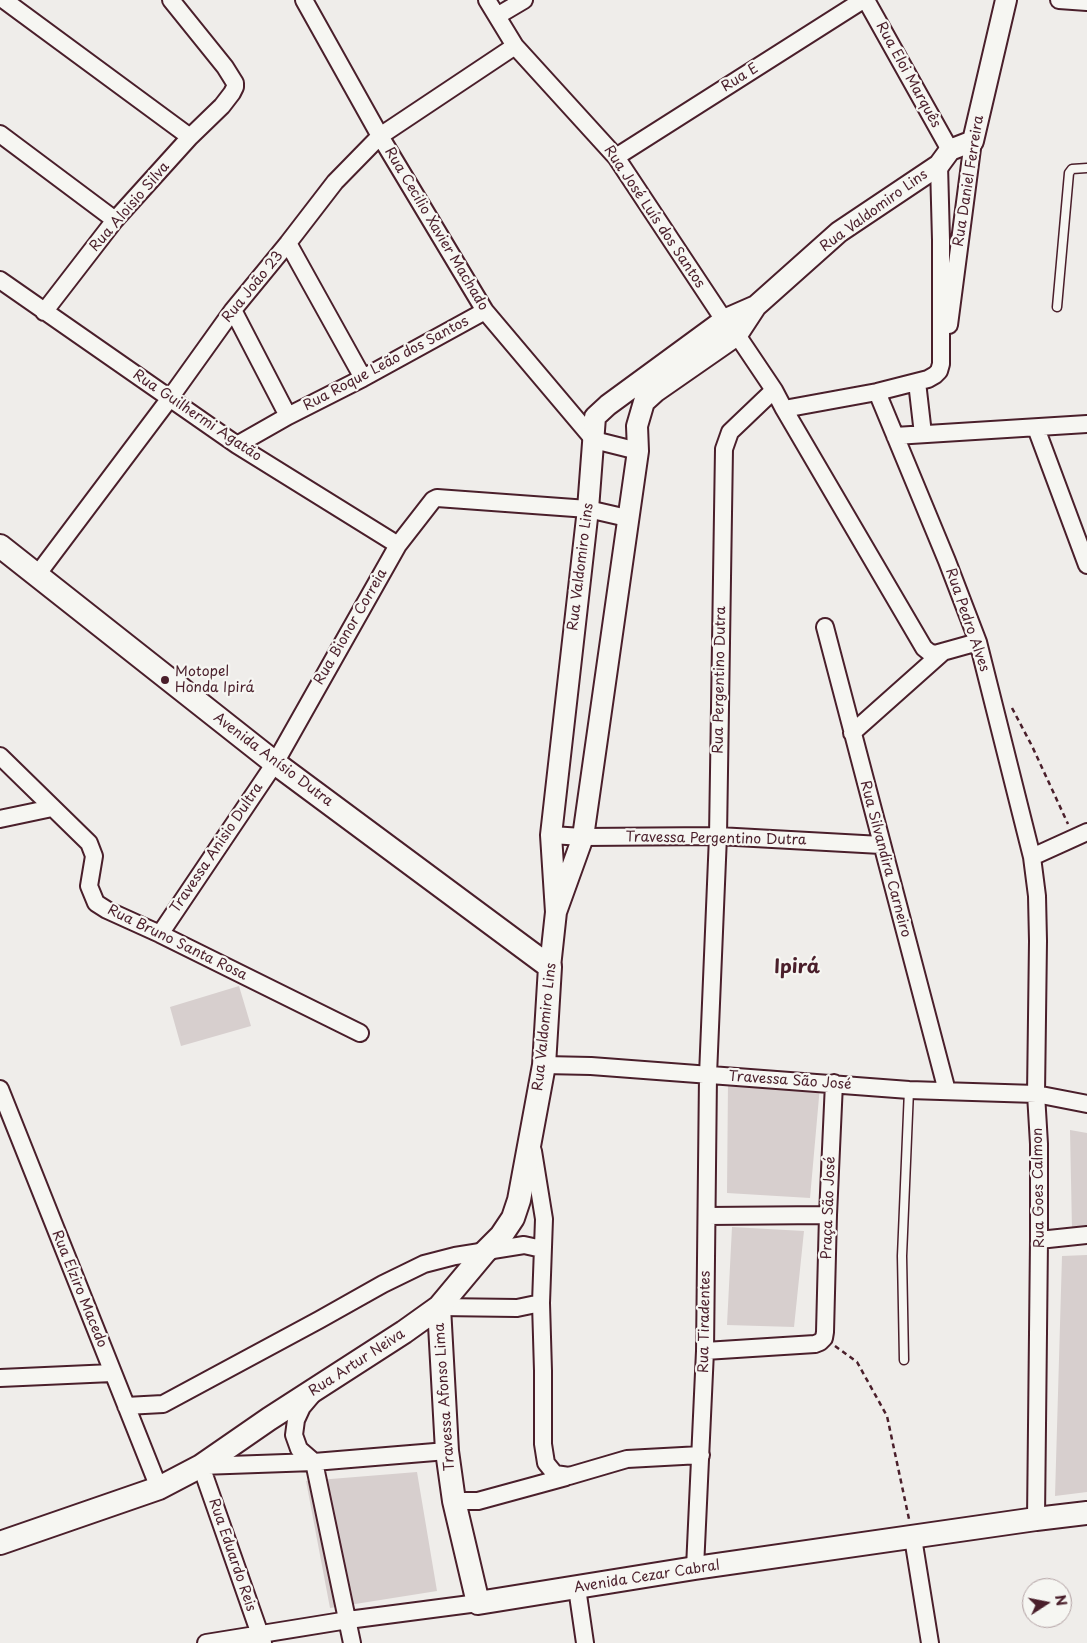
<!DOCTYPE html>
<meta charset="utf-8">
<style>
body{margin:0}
#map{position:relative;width:1087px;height:1643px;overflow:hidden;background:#efedea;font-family:"Playpen Sans",sans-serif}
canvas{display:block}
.north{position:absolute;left:1022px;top:1578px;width:50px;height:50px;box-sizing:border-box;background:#f6f6f2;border:1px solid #b1a0a2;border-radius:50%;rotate:79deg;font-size:14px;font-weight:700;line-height:20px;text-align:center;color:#4a1f2b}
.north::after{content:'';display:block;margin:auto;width:18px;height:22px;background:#4a1f2b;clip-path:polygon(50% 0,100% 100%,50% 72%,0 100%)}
</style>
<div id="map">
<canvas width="1087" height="1643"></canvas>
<div class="north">N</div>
</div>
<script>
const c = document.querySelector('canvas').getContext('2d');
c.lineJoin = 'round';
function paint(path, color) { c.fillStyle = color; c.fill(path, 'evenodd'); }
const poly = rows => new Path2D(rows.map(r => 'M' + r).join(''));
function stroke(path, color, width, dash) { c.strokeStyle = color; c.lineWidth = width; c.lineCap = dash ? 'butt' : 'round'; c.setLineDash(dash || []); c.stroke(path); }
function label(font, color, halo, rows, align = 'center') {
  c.font = font + ' "Playpen Sans",sans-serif'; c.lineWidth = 4.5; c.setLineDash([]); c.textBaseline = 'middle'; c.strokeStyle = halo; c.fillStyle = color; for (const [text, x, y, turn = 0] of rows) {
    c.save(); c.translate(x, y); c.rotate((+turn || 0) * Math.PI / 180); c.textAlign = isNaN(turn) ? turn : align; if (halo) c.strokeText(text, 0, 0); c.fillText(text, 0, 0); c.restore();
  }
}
paint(poly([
 [239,986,251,1026,181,1046,170,1007],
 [728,1082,820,1086,810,1198,727,1193],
 [1070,1130,1087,1133,1087,1227,1072,1230],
 [732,1227,804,1231,794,1327,727,1325],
 [1087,1255,1087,1492,1055,1496,1062,1256],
 [417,1472,437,1591,330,1608,306,1481]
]), '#d7cfce');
const service = poly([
 [1057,307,1069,173,1072,169,1087,168],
 [904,1360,902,1256,909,1090]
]);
const minor = poly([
 [4,0,190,137],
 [304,0,380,136,485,311,594,440,638,451],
 [487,0,515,46,616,157,724,320,737,335,774,390,730,432,724,449,718,836,708,1075,705,1351,695,1568],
 [866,0,950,150],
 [1059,0,1087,2],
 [497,16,524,0],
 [0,134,115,220],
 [616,157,863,0],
 [288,243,363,378],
 [0,280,237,445,398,545],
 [233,310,288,416],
 [44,312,115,220,190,137,222,106,232,93,235,87,235,83,225,67,171,0],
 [949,325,973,141],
 [917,382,923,434],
 [774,390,784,409,877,392,928,379,935,375,939,371,941,364,941,240,939,165],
 [877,392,947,561,978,642,1032,857,1037,896,1038,941,1036,1094,1039,1144,1039,1240,1036,1519],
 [784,409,924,648,929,652,935,654,978,642],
 [1036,428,1087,565],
 [895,436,1087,424],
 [237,445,288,416,363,378,485,311],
 [37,575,170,398,233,310,288,243,335,182,380,136,515,46],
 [825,627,947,1091],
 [852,733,943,652],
 [0,756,89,843,94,856,89,886,96,903,107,910,160,934,360,1033],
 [0,819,52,808],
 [551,835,583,837,718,836,881,845],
 [1032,857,1087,832],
 [160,934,275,763,398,545,433,500,437,498,588,509,627,518],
 [544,1065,591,1066,909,1090,1036,1094,1087,1104],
 [0,1089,159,1488],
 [533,1151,544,1219,541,1303,543,1371,543,1444,546,1463,555,1474,569,1476,627,1459,701,1455],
 [707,1216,828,1215],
 [1039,1240,1087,1235],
 [439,1307,517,1308,541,1303],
 [705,1351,815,1344,820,1342,824,1338,825,1332,828,1215,834,1083],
 [0,1378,112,1373],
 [313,1394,302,1407,296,1420,294,1435,299,1449,314,1462,352,1643],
 [126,1406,163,1404,319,1320,383,1284,424,1264,455,1256,524,1245,542,1249],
 [454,1501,478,1501,566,1477],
 [913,1538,930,1643],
 [577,1588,585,1643],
 [206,1643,348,1620,478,1603],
 [263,1643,201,1466,314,1462,447,1451]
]);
const tertiary = poly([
 [556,912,583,837,638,451,637,426,644,402,655,392,737,335,756,306,839,232,939,165,950,150,973,141,1006,0],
 [550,967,556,912,551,835,588,509,595,417,608,405,724,320,756,306]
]);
const secondary = poly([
 [0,546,275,763,550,967,544,1065,519,1200,513,1218,501,1236,485,1252,439,1307,404,1332,269,1419,201,1466,159,1488,0,1543],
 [439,1307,447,1451,454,1501,478,1603,695,1568,1036,1519,1087,1513]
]);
stroke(service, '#4a1f2b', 11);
stroke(minor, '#4a1f2b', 20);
stroke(tertiary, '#4a1f2b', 24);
stroke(secondary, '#4a1f2b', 26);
stroke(poly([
 [1012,708,1032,746,1068,824],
 [835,1346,857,1362,887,1416,909,1519]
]), '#4a1f2b', 2.5, [5, 4]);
stroke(service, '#f6f6f2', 8);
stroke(minor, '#f6f6f2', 16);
stroke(tertiary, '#f6f6f2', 20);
stroke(secondary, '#f6f6f2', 22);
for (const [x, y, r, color] of [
 [165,680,5,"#4a1f2b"]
]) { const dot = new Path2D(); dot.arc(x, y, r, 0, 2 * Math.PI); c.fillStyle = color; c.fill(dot); stroke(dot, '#f6f6f2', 2); }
label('14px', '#4a1f2b', '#f6f6f2', [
 ["Rua Eloi Marquês",908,75,61],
 ["Rua E",740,78,-32],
 ["Rua Daniel Ferreira",969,181,-81],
 ["Rua Aloisio Silva",130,207,-49],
 ["Rua Valdomiro Lins",874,211,-36],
 ["Rua José Luís dos Santos",654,217,56],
 ["Rua Cecilio Xavier Machado",436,229,59],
 ["Rua João 23",253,287,-51],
 ["Rua Roque Leão dos Santos",386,364,-28],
 ["Rua Guilhermi Agatão",197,416,34],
 ["Rua Valdomiro Lins",581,567,-83],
 ["Rua Pedro Alves",967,620,71],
 ["Rua Bionor Correia",351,627,-60],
 ["Rua Pergentino Dutra",720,680,-89],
 ["Avenida Anísio Dutra",273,760,37],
 ["Travessa Pergentino Dutra",716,839,1],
 ["Travessa Anisio Dultra",217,848,-56],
 ["Rua Silvandira Carneiro",885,859,75],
 ["Rua Bruno Santa Rosa",177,943,26],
 ["Rua Valdomiro Lins",545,1027,-84],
 ["Travessa São José",790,1081,4],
 ["Rua Goes Calmon",1039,1188,-91],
 ["Praça São José",829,1208,-88],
 ["Rua Elziro Macedo",79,1289,68],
 ["Rua Tiradentes",705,1322,-89],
 ["Rua Artur Neiva",357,1363,-33],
 ["Travessa Afonso Lima",445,1397,-94],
 ["Rua Eduardo Reis",232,1555,71],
 ["Avenida Cezar Cabral",647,1577,-9]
]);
label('14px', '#4a1f2b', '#f6f6f2', [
 ["Motopel",175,672],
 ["Honda Ipirá",175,688]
], 'left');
label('bold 19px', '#4a1f2b', '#f6f6f2', [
 ["Ipirá",797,968]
]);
</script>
